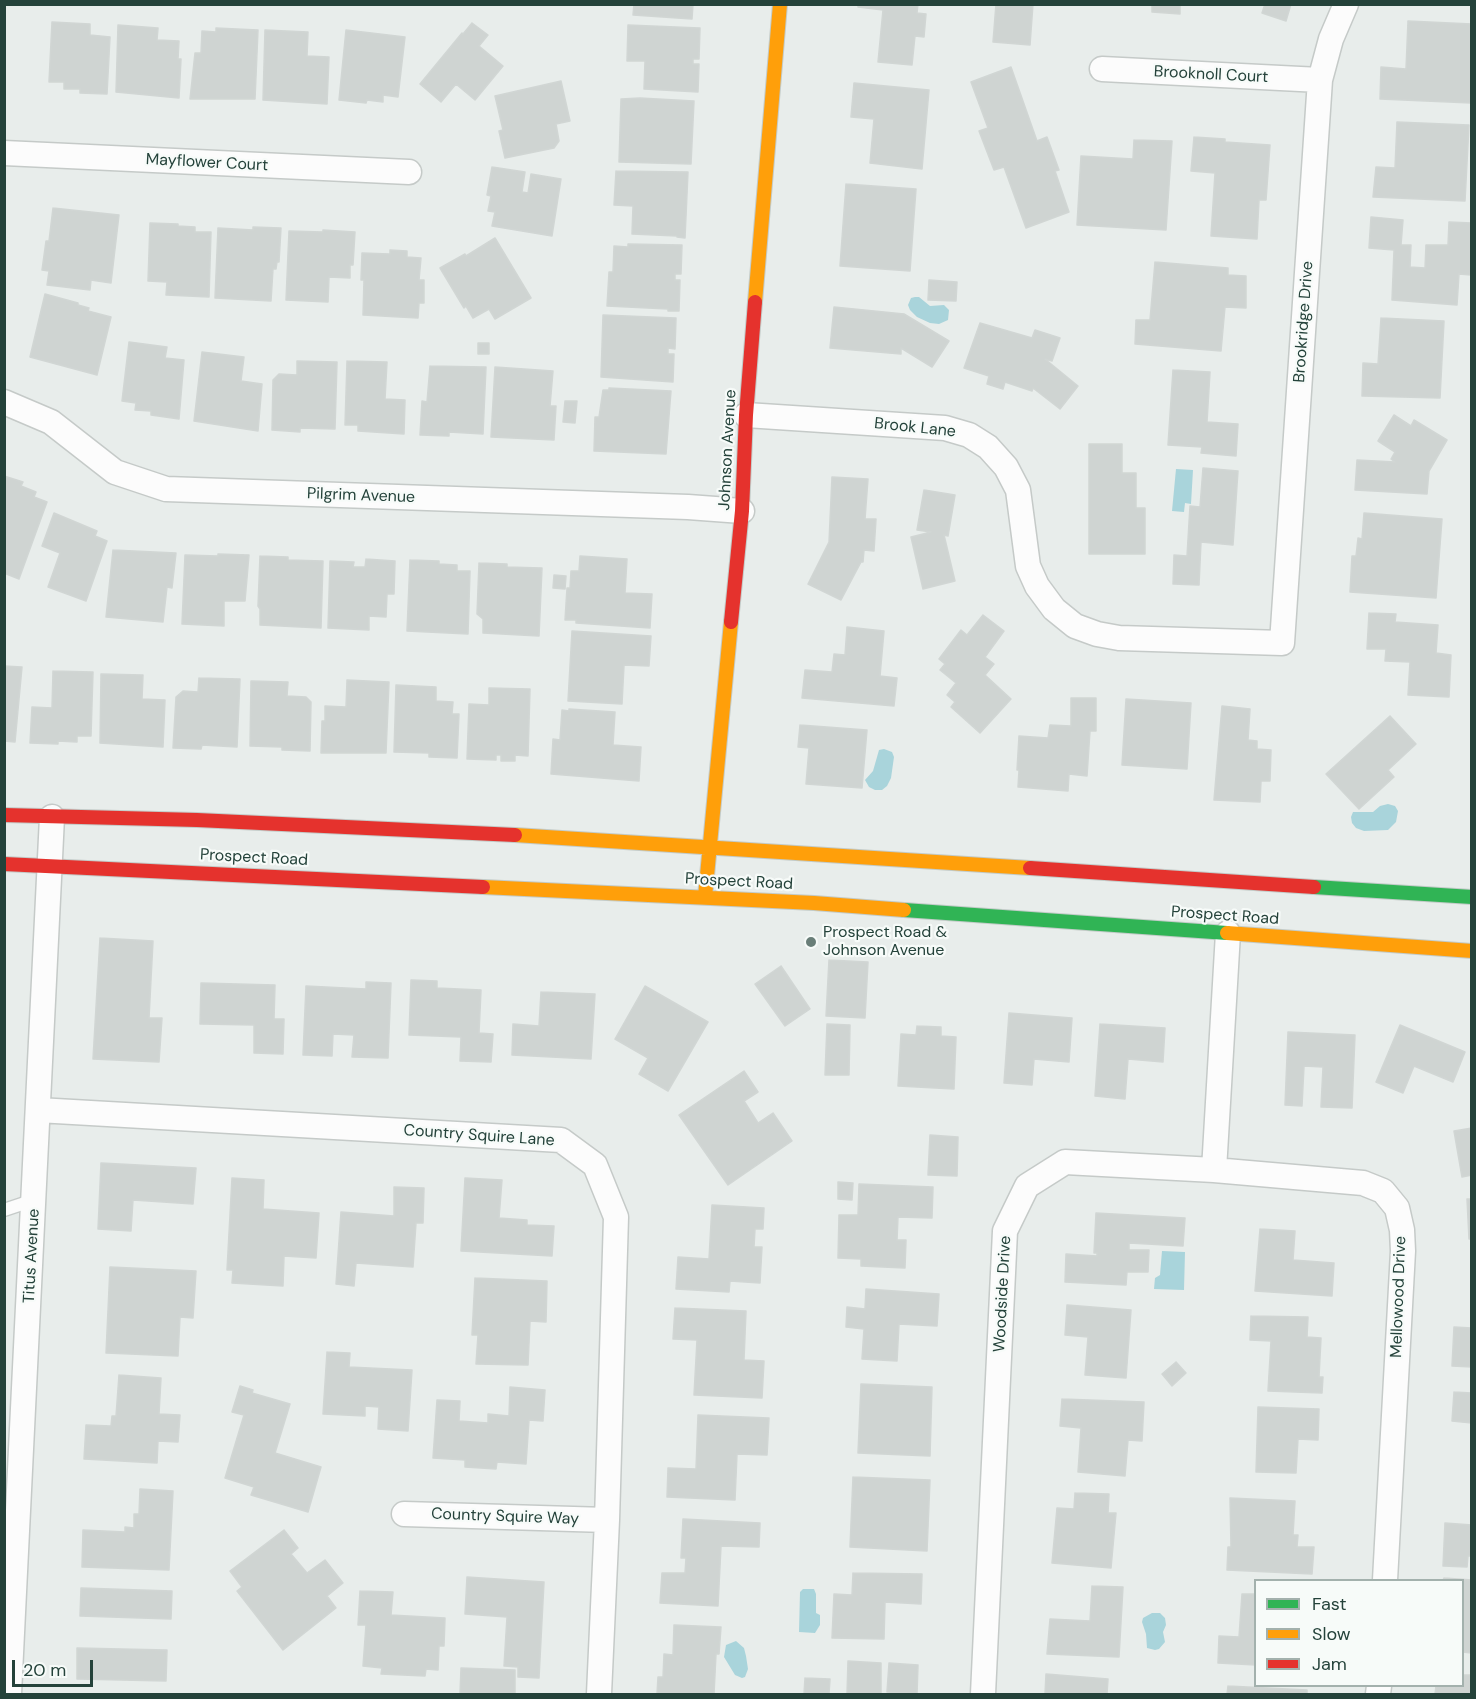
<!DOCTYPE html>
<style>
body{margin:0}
#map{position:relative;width:1476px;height:1699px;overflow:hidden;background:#e8edeb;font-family:"DM Sans",sans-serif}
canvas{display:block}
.frame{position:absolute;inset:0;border:6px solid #24423a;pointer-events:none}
.legend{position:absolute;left:1254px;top:1579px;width:210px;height:108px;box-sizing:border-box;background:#f7fbf9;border:2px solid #a3b1ad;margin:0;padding:8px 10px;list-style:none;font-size:18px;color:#24423a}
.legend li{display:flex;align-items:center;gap:12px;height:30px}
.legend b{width:30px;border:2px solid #a3b1ad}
.scale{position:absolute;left:12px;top:1660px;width:81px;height:27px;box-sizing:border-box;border:3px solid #24423a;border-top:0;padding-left:8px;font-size:18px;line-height:21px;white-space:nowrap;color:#24423a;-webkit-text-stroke:4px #f7fbf9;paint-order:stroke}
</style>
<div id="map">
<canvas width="1476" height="1699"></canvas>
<div class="frame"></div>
<ul class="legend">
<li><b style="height:8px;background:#30b455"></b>Fast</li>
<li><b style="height:8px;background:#ff9f0a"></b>Slow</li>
<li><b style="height:8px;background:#e5322d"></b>Jam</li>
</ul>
<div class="scale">20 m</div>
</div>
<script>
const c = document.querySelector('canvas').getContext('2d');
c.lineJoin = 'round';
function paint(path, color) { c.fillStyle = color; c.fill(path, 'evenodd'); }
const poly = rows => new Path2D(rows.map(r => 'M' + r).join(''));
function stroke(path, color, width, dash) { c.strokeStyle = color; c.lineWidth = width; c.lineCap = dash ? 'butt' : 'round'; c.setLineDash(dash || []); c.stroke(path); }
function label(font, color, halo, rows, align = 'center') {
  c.font = font + ' "DM Sans",sans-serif'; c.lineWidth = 4.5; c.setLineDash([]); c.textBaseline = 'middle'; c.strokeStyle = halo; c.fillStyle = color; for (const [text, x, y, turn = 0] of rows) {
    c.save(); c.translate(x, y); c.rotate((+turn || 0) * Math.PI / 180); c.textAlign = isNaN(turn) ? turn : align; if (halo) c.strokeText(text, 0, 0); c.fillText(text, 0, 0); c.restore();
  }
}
paint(poly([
 [915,297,919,297,930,306,944,305,949,310,948,320,939,324,930,323,917,317,910,310,908,305,911,298],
 [1176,469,1193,470,1191,504,1185,503,1184,512,1172,511],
 [884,749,892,752,894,757,891,778,887,786,882,790,875,790,869,787,865,780,873,771,879,750],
 [1388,804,1395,806,1398,811,1396,822,1388,830,1364,831,1356,828,1352,823,1351,817,1353,812,1373,812,1380,806],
 [1162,1251,1185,1252,1184,1290,1154,1289,1155,1278,1160,1275],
 [803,1589,814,1589,816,1594,816,1613,820,1615,820,1625,815,1633,799,1632,800,1592],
 [1152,1613,1160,1613,1165,1618,1166,1625,1163,1632,1165,1642,1159,1649,1155,1650,1147,1648,1146,1634,1142,1622,1143,1618],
 [736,1641,744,1648,746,1656,748,1669,745,1677,742,1678,735,1675,724,1657,726,1645]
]), '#a9d4db');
const building = poly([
 [634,4,693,4,692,19,633,15,634,4],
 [858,4,918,4,917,13,926,14,924,37,915,36,912,65,878,62,883,10,858,7,858,4],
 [996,4,1033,4,1030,45,993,42,996,4],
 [1152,4,1180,4,1180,14,1152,12,1152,4],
 [1265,4,1291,4,1286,21,1262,13,1265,4],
 [1408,21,1472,24,1471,103,1380,99,1381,67,1406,69,1408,21],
 [52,22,90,24,90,35,110,37,107,94,80,93,80,89,64,89,64,82,49,82,52,22],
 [472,23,488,35,479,46,503,66,475,100,456,84,441,102,420,84,462,33,463,34,472,23],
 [118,25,158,28,157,40,179,41,178,59,181,59,179,98,116,92,118,25],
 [628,25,700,28,699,59,693,59,693,64,699,64,698,92,644,89,645,61,627,61,628,25],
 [216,28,258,30,255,99,190,99,195,53,201,53,202,31,216,32,216,28],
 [265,30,308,32,307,56,329,57,327,104,263,100,265,30],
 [346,30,405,37,398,97,383,95,383,102,367,100,366,103,339,100,346,30],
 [1011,67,1037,141,1047,137,1059,170,1055,171,1069,212,1026,228,1004,167,994,170,979,131,988,128,971,82,1011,67],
 [561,81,570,121,556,124,559,141,554,148,505,158,499,131,503,130,495,96,561,81],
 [854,83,929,90,922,169,870,163,874,119,851,117,854,83],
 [640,98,694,101,691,164,619,162,621,99,640,98],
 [1397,122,1469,125,1465,201,1373,197,1376,167,1395,168,1397,122],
 [1194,137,1225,139,1225,142,1270,145,1266,200,1259,200,1257,239,1211,236,1215,173,1191,171,1194,137],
 [1134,140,1172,141,1166,230,1077,225,1081,156,1133,159,1134,140],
 [492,167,525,172,522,192,528,193,531,174,561,179,552,236,492,226,495,212,488,211,491,196,487,195,492,167],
 [616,171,688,172,685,238,677,237,677,236,632,234,633,206,614,205,616,171],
 [846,184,916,189,910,271,840,266,846,184],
 [53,208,119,215,111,283,91,280,90,290,47,285,49,271,42,270,46,241,49,241,53,208],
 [1371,217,1403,220,1401,245,1411,245,1410,267,1425,268,1426,245,1448,245,1449,222,1472,223,1471,275,1459,274,1457,305,1392,300,1394,250,1369,248,1371,217],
 [150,223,178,224,178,226,195,227,195,232,211,232,209,297,166,295,167,282,148,281,150,223],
 [253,227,281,228,279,262,277,262,276,269,273,269,271,301,215,298,218,228,253,230,253,227],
 [323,230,355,232,353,265,350,265,350,278,329,277,328,302,286,300,289,231,323,232,323,230],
 [495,238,531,298,495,319,489,309,473,318,466,306,464,308,440,268,465,254,466,256,495,238],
 [628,244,682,245,681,274,675,274,675,280,680,280,679,311,668,311,668,309,607,306,609,272,613,272,614,246,628,247,628,244],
 [390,250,407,251,407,257,421,258,419,280,424,280,424,303,419,303,418,318,363,315,364,280,361,280,362,253,390,254,390,250],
 [1155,262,1228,268,1228,275,1246,276,1246,308,1225,307,1221,351,1135,344,1136,320,1150,320,1155,262],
 [929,280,957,282,956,301,928,300,929,280],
 [45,294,78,303,78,305,89,308,88,311,111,317,97,375,30,357,45,294],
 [834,307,904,314,949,341,932,367,901,348,901,354,830,348,834,307],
 [603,315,676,318,675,349,668,348,668,354,674,354,673,382,601,377,603,315],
 [1381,318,1444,321,1440,398,1362,396,1363,363,1378,364,1381,318],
 [980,323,1032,338,1035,330,1060,338,1052,361,1045,359,1078,386,1060,409,1033,388,1032,391,1005,382,1003,389,987,384,989,376,964,368,980,323],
 [129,342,167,347,165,358,184,360,179,419,151,415,151,411,135,410,136,403,122,401,129,342],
 [478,343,489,343,489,354,478,354,478,343],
 [202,352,244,357,241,381,262,384,258,431,194,421,202,352],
 [297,361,337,362,335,429,300,428,300,432,272,430,273,380,279,374,297,375,297,361],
 [347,361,387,362,385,399,405,400,404,434,358,431,358,425,345,425,347,361],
 [430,366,486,367,483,434,449,432,449,436,420,435,422,401,427,402,430,366],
 [495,367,553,371,550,406,556,406,554,440,491,437,495,367],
 [1173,370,1210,372,1207,422,1238,424,1236,456,1201,453,1202,447,1168,445,1173,370],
 [609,388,671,391,666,454,594,451,595,417,599,417,603,390,609,390,609,388],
 [565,401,577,401,575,423,563,422,565,401],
 [1394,415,1411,426,1414,420,1447,440,1429,471,1427,494,1355,490,1357,460,1395,462,1391,459,1395,452,1378,441,1394,415],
 [1089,444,1122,444,1122,473,1136,473,1136,508,1145,508,1145,554,1089,554,1089,444],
 [1203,468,1238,471,1233,545,1201,542,1199,585,1173,584,1174,555,1187,556,1190,506,1200,507,1203,468],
 [4,476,23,482,21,486,36,492,34,497,47,502,19,579,4,573,4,476],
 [832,477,868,479,865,519,876,519,874,551,864,550,863,562,861,562,841,600,808,584,829,542,832,477],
 [924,490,955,495,948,536,944,535,955,581,923,589,911,537,931,532,917,530,924,490],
 [54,513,97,531,95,536,107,541,86,601,48,587,60,553,42,546,54,513],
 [1364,513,1442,519,1436,598,1350,592,1352,556,1356,556,1358,538,1362,539,1364,513],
 [113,550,176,553,172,588,167,587,163,622,106,617,113,550],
 [218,554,249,555,245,601,224,601,224,626,182,624,185,555,218,556,218,554],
 [260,556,288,557,288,560,323,561,321,628,260,625,260,609,258,606,260,556],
 [580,556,627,559,625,593,652,594,650,628,576,623,576,620,565,620,567,588,570,588,571,571,579,571,580,556],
 [366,559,395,561,394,594,387,594,386,617,369,616,369,630,328,628,330,561,354,562,353,567,365,567,366,559],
 [410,560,439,561,439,564,457,565,457,571,470,571,468,634,407,631,410,560],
 [479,563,507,564,507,567,542,568,539,636,483,633,483,619,477,614,479,563],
 [554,575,566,576,565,589,553,588,554,575],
 [1369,613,1396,614,1395,622,1438,625,1436,653,1451,655,1449,697,1408,695,1410,662,1385,661,1386,649,1367,649,1369,613],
 [983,615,1004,631,985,657,994,664,985,675,1011,699,980,733,951,707,955,702,947,695,956,683,940,670,945,664,939,659,961,630,967,635,983,615],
 [847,627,884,631,880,676,897,678,894,706,802,698,805,670,832,672,834,654,845,655,847,627],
 [572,631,651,636,649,666,624,665,622,704,568,701,572,631],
 [4,666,22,667,15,742,4,741,4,666],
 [53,671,93,672,91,736,77,736,77,742,58,741,58,744,30,743,32,707,52,708,53,671],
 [101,674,143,675,142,699,165,700,163,747,100,743,101,674],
 [199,678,240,679,237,747,202,745,201,749,173,748,176,697,183,691,198,692,199,678],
 [347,680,389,682,386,753,321,753,322,721,325,721,325,706,346,707,347,680],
 [251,681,288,682,287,696,306,697,311,702,310,751,282,750,282,747,250,746,251,681],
 [396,685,436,687,436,701,453,702,452,714,459,714,457,758,429,757,429,753,394,752,396,685],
 [489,688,530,689,528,756,515,755,515,761,501,761,501,755,496,755,496,760,467,759,469,704,489,705,489,688],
 [1071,698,1096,698,1096,731,1090,731,1087,776,1069,774,1068,791,1018,787,1019,770,1017,770,1019,736,1048,738,1050,725,1071,726,1071,698],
 [1126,699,1191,703,1187,769,1122,765,1126,699],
 [1222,706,1250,709,1248,740,1257,741,1257,749,1271,750,1270,781,1261,781,1260,802,1214,800,1222,706],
 [569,709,615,712,613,745,641,747,639,781,551,774,553,739,560,740,562,710,569,711,569,709],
 [1390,716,1416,744,1388,770,1394,777,1359,809,1326,774,1390,716],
 [800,725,867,730,862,788,806,784,809,748,798,747,800,725],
 [100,938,153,941,149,1018,162,1018,159,1062,93,1059,100,938],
 [829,960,868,962,865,1018,826,1016,829,960],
 [781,966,810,1009,785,1026,755,984,781,966],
 [411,980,437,981,437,988,481,990,479,1033,493,1034,491,1062,460,1061,461,1037,409,1035,411,980],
 [366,982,391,983,388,1058,352,1057,354,1035,333,1034,332,1056,303,1055,306,986,366,989,366,982],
 [201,983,275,985,274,1019,284,1019,283,1054,254,1053,254,1025,200,1024,201,983],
 [645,986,708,1022,668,1091,639,1074,648,1058,615,1039,645,986],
 [541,992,595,994,591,1059,512,1055,513,1024,539,1026,541,992],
 [1009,1013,1072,1018,1069,1062,1034,1059,1032,1085,1004,1083,1009,1013],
 [827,1024,850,1025,849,1075,825,1075,827,1024],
 [1100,1024,1165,1028,1163,1062,1128,1059,1125,1099,1095,1096,1100,1024],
 [1400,1025,1465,1052,1453,1082,1414,1066,1403,1093,1376,1082,1400,1025],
 [917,1026,941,1027,941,1036,956,1037,954,1089,898,1086,901,1034,916,1035,917,1026],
 [1288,1032,1355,1035,1352,1108,1321,1107,1323,1067,1304,1066,1302,1106,1285,1105,1288,1032],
 [744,1071,758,1092,744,1101,758,1123,773,1113,792,1141,728,1185,679,1115,744,1071],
 [1472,1128,1472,1175,1462,1177,1454,1131,1472,1128],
 [930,1135,958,1137,957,1176,928,1175,930,1135],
 [101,1163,196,1168,193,1204,133,1200,131,1231,98,1229,101,1163],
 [232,1178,264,1180,263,1209,319,1213,316,1258,284,1256,283,1286,232,1283,233,1270,227,1270,232,1178],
 [465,1178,502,1180,499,1218,527,1220,527,1225,554,1226,552,1256,461,1251,465,1178],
 [838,1182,853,1183,852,1200,838,1199,838,1182],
 [859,1184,933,1187,932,1218,898,1217,897,1240,906,1240,905,1268,861,1266,861,1259,838,1258,839,1215,858,1215,859,1184],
 [394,1187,424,1188,423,1223,416,1223,413,1267,356,1263,354,1286,336,1284,341,1212,394,1216,394,1187],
 [1467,1199,1472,1199,1472,1239,1469,1239,1467,1199],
 [712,1205,764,1208,763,1229,755,1229,754,1247,762,1247,760,1283,730,1281,729,1292,676,1289,678,1257,709,1259,712,1205],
 [1096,1213,1185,1218,1183,1246,1129,1243,1129,1250,1149,1250,1148,1272,1127,1272,1126,1285,1065,1282,1066,1254,1097,1256,1097,1253,1094,1253,1096,1213],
 [1260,1229,1295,1231,1293,1260,1334,1263,1332,1296,1255,1291,1260,1229],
 [110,1267,196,1271,193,1318,180,1317,178,1356,106,1353,110,1267],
 [475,1278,547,1281,546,1322,530,1321,528,1365,476,1364,478,1335,472,1335,475,1278],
 [866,1289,939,1294,937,1326,899,1324,897,1361,862,1359,864,1329,846,1327,847,1307,865,1309,866,1289],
 [1067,1305,1131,1310,1126,1378,1085,1375,1088,1337,1065,1335,1067,1305],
 [675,1308,746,1311,744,1360,764,1361,762,1398,694,1395,697,1340,673,1339,675,1308],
 [1251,1316,1308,1317,1307,1337,1321,1338,1319,1377,1323,1377,1322,1393,1268,1391,1271,1341,1250,1340,1251,1316],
 [1454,1327,1472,1328,1472,1367,1452,1366,1454,1327],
 [327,1352,350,1353,349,1367,412,1370,408,1431,378,1429,379,1407,365,1406,365,1416,323,1414,327,1352],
 [1176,1362,1186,1373,1172,1386,1162,1374,1176,1362],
 [119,1375,161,1378,159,1414,180,1415,178,1442,158,1441,157,1463,84,1459,86,1425,111,1426,112,1416,116,1416,119,1375],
 [861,1384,932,1387,930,1456,858,1453,861,1384],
 [240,1386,253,1390,252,1393,290,1404,275,1453,321,1467,308,1512,251,1495,254,1487,225,1478,244,1415,232,1412,240,1386],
 [510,1387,545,1390,543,1421,529,1420,526,1464,497,1462,496,1469,465,1467,465,1460,433,1458,437,1400,460,1401,459,1421,488,1423,488,1414,509,1416,510,1387],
 [1454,1392,1472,1393,1472,1423,1452,1421,1454,1392],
 [1062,1399,1144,1402,1142,1441,1128,1440,1125,1476,1078,1472,1081,1428,1060,1426,1062,1399],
 [1258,1407,1319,1409,1318,1440,1298,1439,1296,1473,1256,1472,1258,1407],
 [698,1415,769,1418,767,1455,737,1454,735,1500,667,1497,668,1468,696,1469,698,1415],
 [853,1477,930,1480,927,1551,850,1547,853,1477],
 [140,1489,173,1491,169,1570,82,1567,83,1530,125,1532,125,1527,134,1528,134,1514,139,1514,140,1489],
 [1075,1493,1109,1494,1108,1513,1116,1513,1111,1568,1052,1563,1057,1508,1074,1509,1075,1493],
 [1230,1498,1295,1501,1293,1535,1298,1535,1297,1547,1314,1547,1312,1574,1227,1570,1228,1547,1231,1547,1230,1498],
 [683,1519,760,1523,759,1547,721,1546,718,1606,660,1603,662,1573,685,1573,686,1558,681,1558,683,1519],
 [1445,1523,1472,1525,1472,1556,1468,1556,1467,1567,1443,1566,1445,1523],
 [284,1530,298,1548,291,1554,307,1573,325,1560,343,1583,327,1596,336,1608,283,1650,237,1591,242,1587,230,1571,284,1530],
 [853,1573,922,1574,921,1604,885,1602,884,1639,832,1638,834,1594,852,1595,853,1573],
 [467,1577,544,1582,539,1678,518,1677,518,1667,504,1666,507,1617,465,1614,467,1577],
 [1444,1578,1472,1580,1472,1653,1462,1652,1462,1580,1443,1580,1444,1578],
 [1092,1586,1123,1587,1119,1657,1047,1654,1050,1619,1090,1621,1092,1586],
 [81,1588,172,1591,171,1619,80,1616,81,1588],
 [360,1591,393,1592,391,1615,445,1618,444,1646,439,1646,438,1670,426,1669,425,1676,381,1674,382,1668,363,1666,366,1625,358,1625,360,1591],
 [1242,1594,1256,1594,1256,1665,1218,1663,1219,1636,1239,1637,1242,1594],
 [674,1625,721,1627,719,1654,716,1654,714,1694,657,1694,658,1677,663,1677,664,1654,673,1655,674,1625],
 [77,1648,167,1650,166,1681,77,1679,77,1648],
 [848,1661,881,1663,881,1694,847,1694,848,1661],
 [889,1663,918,1665,917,1694,887,1692,889,1663],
 [461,1668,515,1670,515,1694,460,1694,461,1668],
 [1046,1674,1108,1679,1107,1694,1045,1694,1046,1674],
 [1462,1675,1472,1675,1472,1694,1435,1694,1436,1686,1462,1686,1462,1675],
 [805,1678,830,1679,829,1694,804,1694,805,1678],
 [1228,1686,1307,1690,1307,1694,1227,1694,1228,1686]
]);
paint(building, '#cfd4d2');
stroke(building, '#d1d6d4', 1.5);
const lane = poly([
 [4,1210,34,1200]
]);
const street = poly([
 [1102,69,1320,80],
 [4,153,409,172],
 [4,402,51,422,115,472,166,489,688,507,742,511],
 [746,415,945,428,969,435,988,447,1006,467,1018,490,1028,566,1037,586,1054,609,1075,626,1097,634,1119,638,1282,643,1320,80,1331,39,1346,4],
 [38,1110,561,1140,595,1165,616,1217,607,1520,599,1694],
 [1214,1170,1228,933],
 [404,1514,607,1520],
 [9,1694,52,817],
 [983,1694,1005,1231,1027,1186,1065,1162,1214,1170,1363,1183,1383,1191,1397,1208,1402,1230,1403,1251,1385,1580],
 [1378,1694,1379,1686]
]);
const fast = poly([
 [1314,887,1472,897],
 [904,910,1227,933]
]);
const slow = poly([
 [755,302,780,4],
 [515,835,1030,868],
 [483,887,814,903,904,910],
 [705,897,731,622],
 [1227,933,1472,951]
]);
const jam = poly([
 [731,622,742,511,746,415,755,302],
 [4,815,197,820,515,835],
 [4,864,483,887],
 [1030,868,1314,887]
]);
stroke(lane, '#c5cac8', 15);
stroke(street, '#c5cac8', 27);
stroke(fast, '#c3cbc8', 16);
stroke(slow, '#c3cbc8', 16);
stroke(jam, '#c3cbc8', 16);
stroke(lane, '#fcfcfc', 12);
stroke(street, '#fcfcfc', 24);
stroke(fast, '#30b455', 14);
stroke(slow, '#ff9f0a', 14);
stroke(jam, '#e5322d', 14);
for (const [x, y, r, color] of [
 [811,942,6,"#697e78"]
]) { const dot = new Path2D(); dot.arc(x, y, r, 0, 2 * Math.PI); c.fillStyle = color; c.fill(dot); stroke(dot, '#f7fbf9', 2); }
label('16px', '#24423a', '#f7fbf9', [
 ["Brooknoll Court",1211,75,3],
 ["Mayflower Court",207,163,3],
 ["Brookridge Drive",1304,322,-86],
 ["Brook Lane",915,428,6],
 ["Johnson Avenue",728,450,-87],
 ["Pilgrim Avenue",361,496,2],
 ["Prospect Road",254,858,3],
 ["Prospect Road",739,882,3],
 ["Prospect Road",1225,916,4],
 ["Country Squire Lane",479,1136,4],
 ["Titus Avenue",32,1256,-87],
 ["Woodside Drive",1003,1294,-87],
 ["Mellowood Drive",1399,1297,-88],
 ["Country Squire Way",505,1517,2]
]);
label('16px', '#24423a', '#f7fbf9', [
 ["Prospect Road &",823,933],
 ["Johnson Avenue",823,951]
], 'left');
</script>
